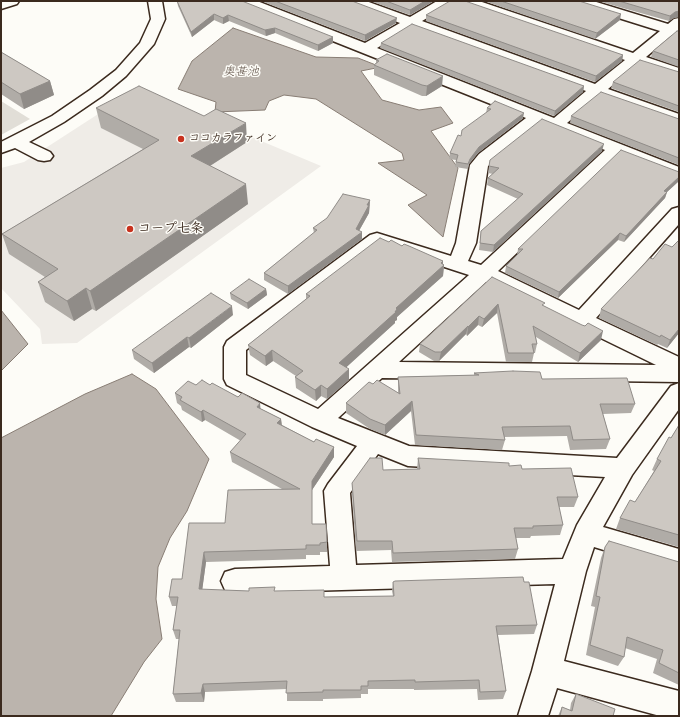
<!DOCTYPE html>
<meta charset="utf-8">
<style>
body{margin:0}
#map{position:relative;width:680px;height:717px;overflow:hidden;background:#fdfcf7;font-family:"Architects Daughter",sans-serif}
canvas{display:block}
.frame{position:absolute;inset:0;border:2px solid #3b2a1e;pointer-events:none}
</style>
<div id="map">
<canvas width="680" height="717"></canvas>
<div class="frame"></div>
</div>
<script>
const c = document.querySelector('canvas').getContext('2d');
c.lineJoin = 'round';
function paint(path, color) { c.fillStyle = color; c.fill(path, 'evenodd'); }
const poly = rows => new Path2D(rows.map(r => 'M' + r).join(''));
function stroke(path, color, width, dash) { c.strokeStyle = color; c.lineWidth = width; c.lineCap = dash ? 'butt' : 'round'; c.setLineDash(dash || []); c.stroke(path); }
function label(font, color, halo, rows, align = 'center') {
  c.font = font + ' "Architects Daughter","Klee One",sans-serif'; c.lineWidth = 3; c.setLineDash([]); c.textBaseline = 'middle'; c.strokeStyle = halo; c.fillStyle = color; for (const [text, x, y, turn = 0] of rows) {
    c.save(); c.translate(x, y); c.rotate((+turn || 0) * Math.PI / 180); c.textAlign = isNaN(turn) ? turn : align; if (halo) c.strokeText(text, 0, 0); c.fillText(text, 0, 0); c.restore();
  }
}
paint(poly([
 [109,107,223,125,321,166,77,343,42,344,40,329,1,288,1,168,24,162]
]), '#efece7');
paint(poly([
 [1,101,30,119,1,135]
]), '#e1ded7');
const water = poly([
 [233,28,316,57,358,58,381,67,361,71,382,100,419,110,441,107,453,123,431,131,458,168,443,237,408,205,427,195,378,163,404,160,402,153,316,99,284,95,269,101,265,110,215,112,216,102,178,89,192,61,233,28],
 [1,310,28,344,1,371,1,310],
 [132,374,156,389,209,459,187,511,170,538,158,567,156,599,162,639,144,662,111,716,1,716,1,438,85,394,132,374]
]);
paint(water, '#bbb4ad');
stroke(water, '#887d74', 1);
const minor = poly([
 [1,1,19,1,17,4,1,9,1,1],
 [148,1,162,1,165,19,154,44,126,76,102,96,64,122,29,142,50,152,53,156,50,160,44,161,38,160,15,148,1,153,1,142,52,116,90,90,116,70,140,43,151,19,148,1],
 [238,1,257,1,365,43,400,23,349,4,347,1,366,1,410,17,437,1,453,1,451,4,422,21,595,84,625,60,461,4,459,1,479,1,633,53,660,31,574,4,572,1,593,1,668,24,674,19,679,18,679,36,672,35,646,57,679,68,679,78,638,64,608,89,679,114,679,125,599,96,567,123,679,167,679,178,619,155,498,271,579,310,672,209,679,207,679,224,596,318,679,357,679,382,382,378,338,418,409,446,617,458,671,386,679,383,679,409,632,475,603,527,679,549,679,573,594,547,586,571,564,661,679,691,679,716,660,716,557,688,548,716,518,716,532,671,555,584,235,593,225,590,221,581,225,572,235,569,330,566,324,491,328,484,357,446,312,427,227,385,224,379,224,347,227,341,370,235,377,233,451,256,456,243,470,165,479,154,526,118,240,4,238,1],
 [412,27,586,91,554,118,377,48,412,27],
 [540,124,605,150,481,265,468,261,476,243,488,166,540,124],
 [380,246,469,275,318,409,246,375,246,350,380,246],
 [486,282,656,365,399,362,486,282],
 [378,454,408,466,605,477,577,525,563,559,356,565,350,493,378,454]
]);
stroke(minor, '#3b2a1e', 3);
paint(minor, '#fdfcf7');
paint(poly([
 [177,1,333,37,333,43,318,51,275,33,266,36,229,21,223,24,214,20,192,37,178,6],
 [261,1,352,1,396,23,365,41],
 [370,1,434,1,410,15],
 [484,1,579,1,620,20,595,39],
 [598,1,679,1,679,17,674,18,669,21],
 [426,15,623,55,622,61,595,82,426,21],
 [679,31,679,67,651,57,653,51],
 [381,43,584,86,583,92,554,116,380,48],
 [1,52,50,81,54,95,24,109,1,94],
 [376,60,442,86,426,96,422,96,374,75,374,65,376,63],
 [679,72,679,112,611,88,613,82],
 [96,108,247,142,210,166,248,204,96,311,92,309,74,321,45,302,38,282,45,277,9,254,2,234,143,149,101,128],
 [487,108,523,118,478,153,469,164,468,169,455,167,456,160,449,159,450,153,461,136,486,113],
 [571,116,679,119,679,165,570,123],
 [602,151,493,252,479,250,481,231,518,199,487,185,488,178,493,174,488,173,490,160],
 [679,172,679,181,667,192,665,198,624,242,618,240,558,298,505,273,506,266,517,255,518,249],
 [370,200,369,213,359,231,362,239,288,294,264,280,264,273,314,233,313,228],
 [679,240,679,333,667,348,658,344,657,345,599,318,601,309,653,259,672,247],
 [389,242,402,246,443,261,443,265,444,265,443,276,397,317,397,320,395,321,395,323,346,367,349,380,327,399,321,396,316,401,296,388,295,377,296,376,273,361,266,366,250,355,248,345,306,299,306,294],
 [492,277,544,306,601,340,578,362,536,337,537,344,535,353,534,353,532,362,506,362,497,313,482,327,478,325,467,336,466,334,439,361,434,361,419,352,420,344],
 [266,289,267,295,248,309,231,299,230,293],
 [233,315,191,348,189,347,154,373,134,359,132,350],
 [474,373,542,379,635,404,631,413,603,414,610,439,606,449,570,450,567,436,504,437,505,440,502,450,415,445,411,411,385,435,370,429,346,413,346,403,373,384,398,393,398,377,474,375],
 [196,385,210,385,238,397,281,419,282,425,314,442,334,447,334,457,312,490,312,524,327,542,327,552,320,552,320,555,306,555,306,559,206,562,202,590,249,591,275,591,324,597,393,596,392,591,393,582,524,582,537,625,534,634,498,635,506,691,503,699,478,700,477,689,414,690,414,689,368,689,368,694,361,694,361,698,323,699,323,701,287,701,287,689,205,692,204,702,176,702,173,694,179,639,176,639,173,630,177,606,172,606,169,597,182,579,225,523,282,489,232,462,230,452,241,441,205,420,202,422,182,410,181,406,177,403,175,393],
 [679,425,679,547,616,529,620,518,635,502,654,471,652,470,657,459,671,438],
 [418,458,509,466,522,469,578,497,574,507,559,507,563,525,560,535,531,536,530,538,516,538,518,549,515,559,392,562,391,550,356,551,352,493,352,483,383,470,417,469],
 [605,547,679,562,679,685,653,673,657,659,625,648,624,657,618,666,586,655,595,607,591,606,601,558],
 [576,694,613,716,558,716,562,707,570,710,571,703]
]), '#b0aca7');
paint(poly([
 [425,1,434,1,410,15,410,10],
 [679,11,679,17,674,18,669,21,670,16,675,12],
 [214,14,214,20,192,37,191,32],
 [621,14,620,20,595,39,597,33],
 [228,15,229,21,223,24,223,18],
 [397,18,396,23,365,41,365,35],
 [275,28,275,33,266,36,265,30],
 [333,37,333,43,318,51,318,45],
 [623,55,622,61,595,82,596,76],
 [443,76,442,86,426,96,427,86],
 [50,81,54,95,24,109,20,94],
 [584,86,583,92,554,116,555,111],
 [524,113,523,118,478,153,469,164,468,169,470,159,479,147],
 [246,123,247,142,194,176,191,156],
 [604,144,602,151,493,252,494,245],
 [679,177,679,181,667,192,665,198,624,242,626,236,664,191],
 [246,184,248,204,96,311,90,291],
 [370,200,369,213,356,236,356,229,367,205],
 [362,232,362,239,288,294,288,286],
 [620,233,618,240,558,298,559,292],
 [443,261,443,266,444,265,443,276,397,317,397,320,395,321,395,323,339,374,339,363,396,308],
 [86,288,92,309,74,321,67,301],
 [266,289,267,295,248,309,247,303],
 [498,304,497,313,482,327,484,319],
 [232,306,233,315,191,348,189,338],
 [479,316,478,325,467,336,468,327],
 [468,326,466,334,439,361,441,352],
 [679,329,679,333,667,348,670,340],
 [603,331,601,340,578,362,580,353],
 [187,337,189,347,154,373,152,363],
 [272,350,273,361,266,366,265,356],
 [349,369,349,380,327,399,327,389],
 [321,385,321,396,316,401,315,390],
 [412,401,411,411,385,435,385,425],
 [260,403,261,414,257,407],
 [203,410,205,420,202,422,201,412],
 [281,419,282,429,277,423],
 [334,447,334,457,312,490,312,534,312,481],
 [204,552,206,562,201,599,199,589],
 [203,684,205,692,204,702,201,693]
]), '#908c88');
const building = poly([
 [177,1,242,1,333,37,318,45,275,28,265,30,228,15,223,18,214,14,191,32,177,1],
 [275,1,352,1,397,18,365,35,275,1],
 [386,1,425,1,410,10,386,1],
 [450,1,465,1,623,55,596,76,426,15,450,1],
 [501,1,579,1,621,14,597,33,501,1],
 [619,1,679,1,679,11,675,12,670,16,619,1],
 [412,24,584,86,555,111,381,43,412,24],
 [677,31,679,31,679,60,653,51,677,31],
 [1,52,50,81,20,94,1,82,1,52],
 [387,54,443,76,427,86,422,85,374,65,379,61,376,60,387,54],
 [640,60,679,72,679,106,613,82,640,60],
 [139,86,204,116,216,109,246,123,191,156,246,184,90,291,86,288,67,301,38,282,58,269,2,234,159,140,96,108,139,86],
 [601,92,679,119,679,158,571,116,601,92],
 [495,101,524,113,479,147,470,159,468,164,456,162,458,155,450,153,458,135,461,136,462,130,491,109,487,108,495,101],
 [542,119,604,144,494,245,480,243,481,231,523,194,488,178,499,168,489,166,490,160,542,119],
 [621,150,679,172,679,177,664,191,667,192,626,236,620,233,559,292,506,266,523,249,518,249,621,150],
 [343,194,370,200,367,205,369,205,356,229,362,232,288,286,264,273,317,230,313,228,327,218,343,194],
 [380,238,389,242,391,240,402,246,404,244,409,246,443,261,441,263,444,265,396,308,397,309,395,312,396,312,339,363,349,369,327,389,321,385,315,390,295,377,303,371,272,350,265,356,248,345,310,296,306,294,380,238],
 [679,240,679,329,670,340,661,335,660,337,601,309,650,258,653,259,665,244,672,247,679,240],
 [492,277,545,303,542,305,582,325,585,326,588,323,603,331,580,353,533,326,537,344,532,344,534,353,508,353,498,304,484,319,479,316,468,327,468,326,441,352,435,352,420,344,492,277],
 [249,279,266,289,247,303,230,293,249,279],
 [211,293,232,306,189,338,187,337,152,363,132,350,211,293],
 [513,371,540,372,542,379,627,378,635,404,600,404,610,439,573,440,570,426,502,427,505,440,416,435,412,401,385,425,370,419,346,403,369,382,373,384,377,380,400,394,398,377,479,375,474,373,513,371],
 [202,380,210,385,212,383,238,397,242,393,260,403,257,407,281,419,277,423,314,442,316,439,334,447,312,481,312,524,326,524,327,542,320,543,320,545,306,545,306,549,204,552,199,589,249,591,249,588,275,587,274,591,324,590,324,597,394,596,393,582,395,581,523,577,524,582,529,582,537,625,496,626,506,691,480,692,479,680,415,682,415,680,368,681,368,686,361,686,361,690,323,690,323,692,286,693,287,681,203,684,201,693,173,694,180,630,173,630,178,597,169,597,172,579,182,579,189,523,225,523,228,490,300,489,230,452,246,434,203,410,201,412,180,400,182,397,175,393,188,381,196,385,202,380],
 [679,425,679,535,620,518,630,500,635,502,661,461,657,459,669,437,671,438,679,425],
 [370,458,382,458,383,470,420,469,418,458,509,463,509,466,521,465,522,469,571,468,578,497,557,497,563,525,533,526,533,528,514,528,518,549,393,553,392,541,357,541,352,483,370,458],
 [609,541,679,562,679,673,659,663,663,650,627,637,624,657,590,645,600,597,596,596,605,547,609,541],
 [576,694,615,709,613,716,560,716,562,707,572,711,576,694]
]);
paint(building, '#cdc8c2');
stroke(building, '#908c88', 1);
for (const [x, y, r, color] of [
 [181,139,4,"#c8321e"],
 [130,229,4,"#c8321e"]
]) { const dot = new Path2D(); dot.arc(x, y, r, 0, 2 * Math.PI); c.fillStyle = color; c.fill(dot); stroke(dot, '#fdfcf7', 1.5); }
label('bold 11px', '#3b2a1e', '#fdfcf7', [
 ["ココカラファイン",189,139]
], 'left');
label('italic 12px', '#615349', '#fdfcf7', [
 ["奥甚池",241,72]
]);
label('bold 13px', '#3b2a1e', '#fdfcf7', [
 ["コープ七条",138,229]
], 'left');
</script>
